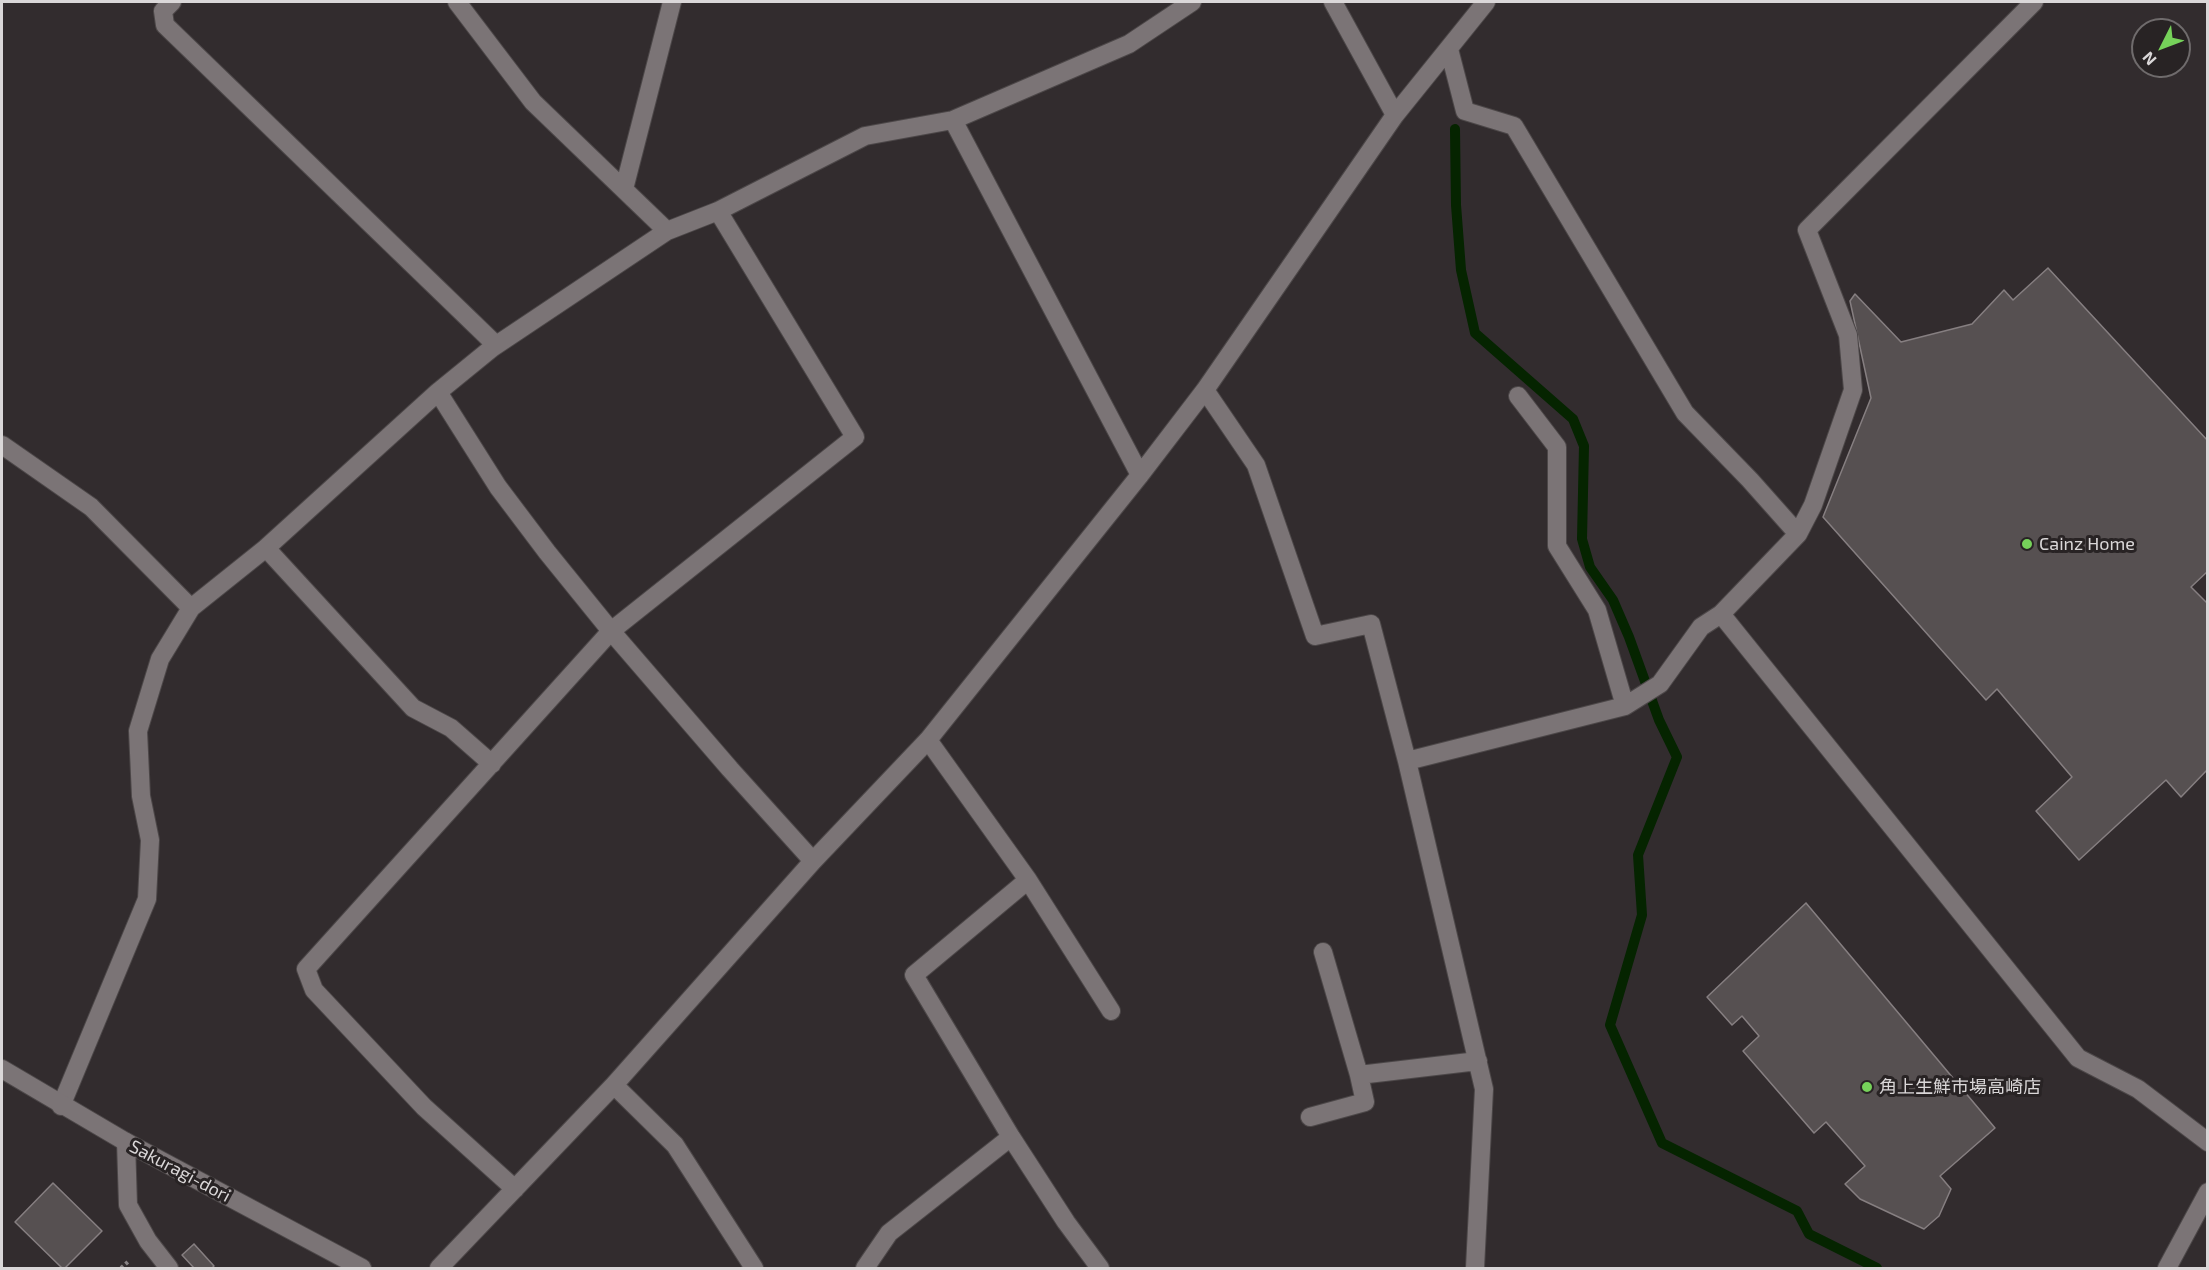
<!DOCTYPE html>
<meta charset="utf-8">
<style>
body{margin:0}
#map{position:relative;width:2209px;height:1270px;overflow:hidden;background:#322c2e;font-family:"Exo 2",sans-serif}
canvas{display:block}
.frame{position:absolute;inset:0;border:3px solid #dad7d8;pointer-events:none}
.north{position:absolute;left:2131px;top:18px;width:60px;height:60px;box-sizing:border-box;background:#282324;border:2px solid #6f6b6c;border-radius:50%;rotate:228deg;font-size:16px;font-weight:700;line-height:24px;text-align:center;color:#dad7d8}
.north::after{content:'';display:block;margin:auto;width:21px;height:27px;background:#76d25a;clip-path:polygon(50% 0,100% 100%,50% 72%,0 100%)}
</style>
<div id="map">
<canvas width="2209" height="1270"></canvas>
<div class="frame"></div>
<div class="north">N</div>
</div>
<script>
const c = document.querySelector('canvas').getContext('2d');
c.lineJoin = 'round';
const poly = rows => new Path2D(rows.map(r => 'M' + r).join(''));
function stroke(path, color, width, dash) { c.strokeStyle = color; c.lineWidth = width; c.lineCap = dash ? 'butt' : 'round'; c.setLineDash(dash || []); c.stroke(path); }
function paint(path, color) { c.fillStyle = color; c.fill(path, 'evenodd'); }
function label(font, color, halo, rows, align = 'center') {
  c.font = font + ' "Exo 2","Noto Sans JP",sans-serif'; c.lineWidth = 6; c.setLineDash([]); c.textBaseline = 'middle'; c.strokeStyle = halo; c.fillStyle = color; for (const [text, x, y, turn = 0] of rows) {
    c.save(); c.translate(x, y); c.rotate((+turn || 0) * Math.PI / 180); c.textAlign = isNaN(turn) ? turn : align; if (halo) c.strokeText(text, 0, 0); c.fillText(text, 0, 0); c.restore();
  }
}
stroke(poly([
 [1455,129,1456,205,1461,270,1475,333,1573,419,1584,446,1582,539,1590,567,1613,600,1629,637,1659,720,1677,757,1638,855,1642,915,1610,1025,1662,1143,1797,1211,1809,1234,1877,1268]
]), '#052400', 10);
const building = poly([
 [2048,268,2208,441,2208,571,2191,587,2208,604,2208,769,2181,797,2166,780,2079,860,2036,811,2072,777,1997,689,1986,700,1823,517,1871,398,1850,301,1855,294,1901,342,1972,324,2004,290,2013,300,2048,268],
 [1806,903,1995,1128,1940,1176,1951,1189,1939,1216,1924,1229,1860,1199,1845,1184,1865,1166,1826,1122,1814,1133,1743,1051,1759,1036,1742,1016,1732,1025,1707,997,1806,903],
 [53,1183,102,1231,65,1268,62,1268,15,1222,53,1183],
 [194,1244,214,1266,212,1268,194,1268,182,1255,194,1244]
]);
paint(building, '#565051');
stroke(building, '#867f81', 1.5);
const minor = poly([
 [172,2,163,11,165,25,496,345],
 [457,2,533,102,667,231],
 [1333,2,1395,115],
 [1449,49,1465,111,1514,126,1685,413,1750,480,1798,534],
 [953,120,1140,475],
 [624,189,672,2],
 [1205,390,1256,465,1315,636,1371,624,1407,761,1484,1089,1475,1268],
 [438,392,498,487,547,552,611,631,730,769,813,861],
 [1518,396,1557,447,1557,546,1597,610,1625,706],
 [2,445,91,507,191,608],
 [266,548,413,708,451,728,492,764],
 [1721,614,2078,1058,2138,1089,2208,1142],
 [928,740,1028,880,914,975,1011,1137,1066,1222,1100,1268],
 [1407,761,1625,706,1660,684,1701,627,1721,614,1798,534,1813,505,1853,390,1848,335,1807,230,2034,2],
 [1028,880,1111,1011],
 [1323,952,1359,1075],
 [614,1085,675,1145,754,1268],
 [61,1106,147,899,150,840,141,796,138,731,160,659,191,608,266,548,438,392,492,348,667,231,718,211,865,136,953,120,1129,44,1192,2],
 [1310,1117,1365,1102,1359,1075,1478,1061],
 [126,1142,128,1205,148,1241,169,1268],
 [515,1189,424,1107,314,990,306,969,611,631,855,437,718,211],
 [439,1268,614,1085,813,861,928,740,1140,475,1205,390,1395,115,1486,2],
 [865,1268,889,1233,1011,1137]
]);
const tertiary = poly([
 [2,1069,126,1142,362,1268],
 [2167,1268,2208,1192]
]);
stroke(minor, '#4c4748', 20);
stroke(tertiary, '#4c4748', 20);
stroke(poly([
 [121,1268,129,1261]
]), '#888385', 4, [3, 3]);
stroke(minor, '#7b7476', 18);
stroke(tertiary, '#7b7476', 18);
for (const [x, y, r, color] of [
 [2027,544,6,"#76d25a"],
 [1867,1087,6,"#76d25a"]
]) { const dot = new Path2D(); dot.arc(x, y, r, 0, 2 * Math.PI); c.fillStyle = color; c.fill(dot); stroke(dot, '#282324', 2); }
label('18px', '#dad7d8', '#282324', [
 ["Cainz Home",2039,544],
 ["角上生鮮市場高崎店",1879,1087]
], 'left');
label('18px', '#dad7d8', '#282324', [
 ["Sakuragi-dori",180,1171,28]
]);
</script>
